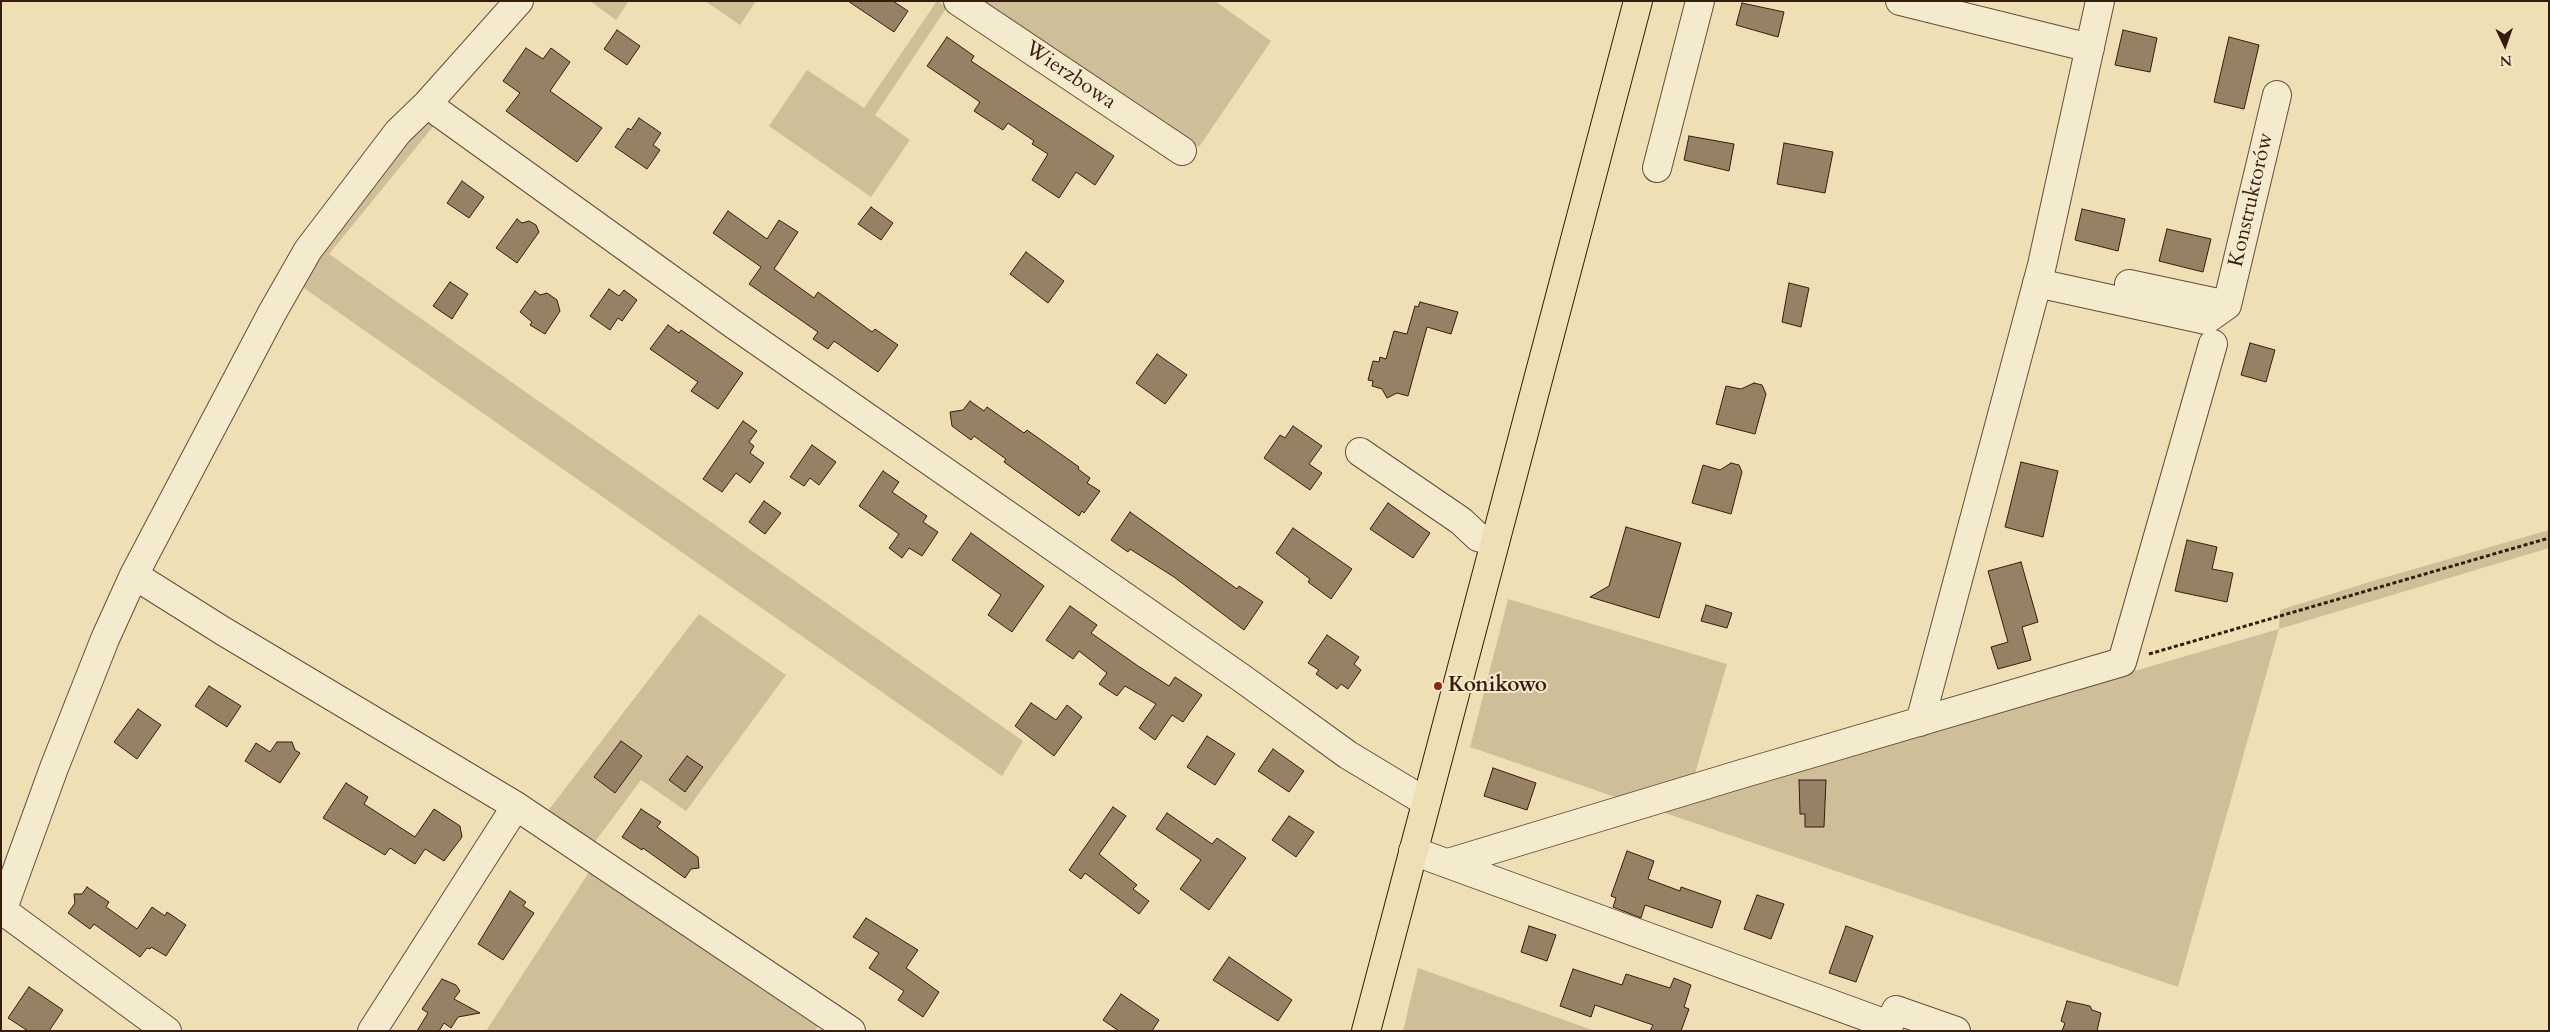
<!DOCTYPE html>
<meta charset="utf-8">
<style>
body{margin:0}
#map{position:relative;width:2550px;height:1032px;overflow:hidden;background:#eee0b4;font-family:Cardo,serif}
canvas{display:block}
.frame{position:absolute;inset:0;border:2px solid #381b0f;pointer-events:none}
.north{position:absolute;left:2480px;top:20px;width:50px;height:50px;-webkit-text-stroke:4px #f4ebce;paint-order:stroke;rotate:177deg;font-size:14px;font-weight:700;line-height:20px;text-align:center;color:#381b0f}
.north::after{content:'';display:block;margin:auto;width:18px;height:22px;background:#381b0f;clip-path:polygon(50% 0,100% 100%,50% 72%,0 100%)}
</style>
<div id="map">
<canvas width="2550" height="1032"></canvas>
<div class="frame"></div>
<div class="north">N</div>
</div>
<script>
const c = document.querySelector('canvas').getContext('2d');
c.lineJoin = 'round';
function paint(path, color) { c.fillStyle = color; c.fill(path, 'evenodd'); }
const poly = rows => new Path2D(rows.map(r => 'M' + r).join(''));
function stroke(path, color, width, dash) { c.strokeStyle = color; c.lineWidth = width; c.lineCap = dash ? 'butt' : 'round'; c.setLineDash(dash || []); c.stroke(path); }
function label(font, color, halo, rows, align = 'center') {
  c.font = font + ' Cardo,serif'; c.lineWidth = 4; c.setLineDash([]); c.textBaseline = 'middle'; c.strokeStyle = halo; c.fillStyle = color; for (const [text, x, y, turn = 0] of rows) {
    c.save(); c.translate(x, y); c.rotate((+turn || 0) * Math.PI / 180); c.textAlign = isNaN(turn) ? turn : align; if (halo) c.strokeText(text, 0, 0); c.fillText(text, 0, 0); c.restore();
  }
}
paint(poly([
 [590,1,629,1,616,20],
 [705,1,756,1,740,25],
 [937,1,947,7,875,115,910,140,871,197,769,126,807,70,864,108],
 [978,1,1215,1,1271,41,1199,147],
 [425,121,436,123,329,254,1023,741,1002,776,298,284,318,250],
 [2549,530,2549,548,2279,629,2178,987,1656,810,2279,629,2280,610,2376,580],
 [1508,599,1727,664,1693,780,1624,800,1470,747],
 [699,614,786,675,686,811,641,780,591,847,544,816],
 [591,869,821,1021,815,1031,486,1031],
 [1418,968,1595,1031,1403,1031]
]), '#cfbf98');
const building = poly([
 [848,1,893,1,908,11,894,32,848,1],
 [1742,3,1784,12,1778,37,1736,25,1742,3],
 [617,30,640,46,627,65,604,49,617,30],
 [2123,30,2157,38,2150,72,2115,65,2123,30],
 [947,37,974,56,971,61,1114,156,1095,185,1076,172,1059,198,1032,180,1048,154,1032,144,1034,141,1008,123,1003,130,974,111,980,102,927,66,947,37],
 [2229,37,2259,45,2244,109,2214,102,2229,37],
 [526,48,543,59,551,48,570,62,550,91,602,128,577,162,506,111,520,93,503,81,526,48],
 [639,118,661,133,653,145,660,150,647,169,615,147,628,128,631,130,639,118],
 [1689,136,1734,144,1729,171,1684,160,1689,136],
 [1784,143,1833,152,1825,193,1777,184,1784,143],
 [462,181,484,197,469,218,447,203,462,181],
 [871,207,893,223,881,240,858,224,871,207],
 [2082,209,2125,219,2118,251,2075,240,2082,209],
 [728,211,767,239,779,220,798,232,774,269,814,298,818,292,872,332,875,329,898,345,878,372,834,341,828,349,813,339,818,332,749,284,761,267,713,233,728,211],
 [517,219,522,223,529,221,536,225,539,232,517,263,496,248,517,219],
 [2167,229,2211,239,2203,272,2159,261,2167,229],
 [1026,252,1064,281,1048,303,1010,274,1026,252],
 [450,282,468,294,452,319,433,306,450,282],
 [1789,283,1809,288,1801,327,1782,322,1789,283],
 [609,289,619,296,624,290,637,300,622,321,618,318,610,330,590,316,609,289],
 [535,291,540,295,547,293,557,300,560,311,545,334,530,325,532,322,520,312,535,291],
 [1420,302,1458,312,1451,334,1427,327,1408,396,1397,393,1387,398,1382,389,1372,386,1373,381,1368,380,1373,361,1379,362,1380,357,1386,359,1394,331,1407,334,1415,306,1418,307,1420,302],
 [668,325,679,333,681,330,743,373,718,409,691,391,698,382,650,349,668,325],
 [2250,343,2275,350,2266,382,2241,375,2250,343],
 [1157,354,1187,375,1165,404,1136,383,1157,354],
 [1754,383,1762,385,1766,394,1755,434,1716,424,1726,386,1741,389,1754,383],
 [970,401,984,411,987,407,1024,433,1027,430,1079,467,1078,469,1090,478,1087,483,1100,491,1084,513,1082,511,1079,516,1004,462,1006,459,974,436,971,440,952,426,950,412,963,410,970,401],
 [743,421,757,431,749,442,754,446,750,453,764,463,750,483,736,473,722,492,703,479,743,421],
 [1293,426,1322,446,1309,464,1322,473,1310,490,1264,458,1280,435,1285,438,1293,426],
 [812,445,836,462,819,485,810,478,804,486,790,477,812,445],
 [2021,462,2058,471,2043,537,2005,527,2021,462],
 [1731,463,1739,465,1742,472,1731,514,1692,503,1703,465,1720,470,1731,463],
 [883,471,899,482,892,492,927,516,923,522,938,532,922,556,909,548,902,558,889,548,899,534,859,506,883,471],
 [764,501,781,513,765,534,749,522,764,501],
 [1388,503,1430,533,1413,558,1370,529,1388,503],
 [1130,512,1237,589,1239,586,1263,602,1244,630,1174,577,1130,549,1128,552,1111,540,1130,512],
 [1626,527,1681,543,1659,618,1590,597,1609,586,1626,527],
 [1293,528,1352,569,1331,599,1308,582,1310,579,1276,553,1293,528],
 [971,533,1044,586,1012,632,988,615,1001,595,952,560,971,533],
 [2187,540,2217,547,2212,569,2233,573,2227,602,2175,591,2187,540],
 [2021,562,2038,622,2022,627,2031,660,1998,669,1991,647,2008,642,1988,571,2021,562],
 [1706,605,1732,613,1727,628,1701,621,1706,605],
 [1070,606,1097,625,1091,633,1138,666,1169,686,1175,677,1202,695,1183,722,1172,715,1155,740,1139,728,1156,704,1125,686,1117,696,1099,684,1107,673,1079,651,1073,659,1046,640,1070,606],
 [1327,635,1359,657,1354,664,1361,670,1348,689,1341,684,1337,689,1316,674,1319,670,1308,663,1327,635],
 [209,686,241,706,227,727,195,706,209,686],
 [1031,703,1056,720,1067,705,1082,717,1054,756,1015,726,1031,703],
 [138,709,161,725,137,759,114,742,138,709],
 [1207,736,1235,754,1215,785,1187,767,1207,736],
 [621,741,642,756,615,793,594,777,621,741],
 [277,742,292,742,295,750,300,753,280,783,245,761,256,743,270,752,277,742],
 [1273,749,1304,771,1289,792,1258,771,1273,749],
 [687,756,703,767,685,792,669,780,687,756],
 [1493,768,1536,783,1527,810,1484,796,1493,768],
 [1799,780,1826,780,1824,827,1805,827,1805,814,1800,814,1799,780],
 [346,783,368,797,364,804,415,837,434,809,460,826,462,837,444,861,425,849,415,864,390,848,385,855,323,818,346,783],
 [1113,807,1126,816,1099,854,1137,885,1133,889,1149,901,1139,914,1085,873,1081,879,1069,870,1113,807],
 [641,809,661,822,657,827,698,857,699,868,691,869,685,878,643,848,642,850,622,837,641,809],
 [1167,813,1212,844,1217,838,1246,858,1209,910,1180,889,1201,860,1156,829,1167,813],
 [1289,816,1314,832,1296,857,1272,840,1289,816],
 [1627,851,1654,861,1648,879,1680,891,1681,887,1721,901,1712,928,1645,905,1641,918,1613,907,1616,898,1611,896,1627,851],
 [87,887,109,902,106,907,137,929,152,907,165,916,167,912,186,925,166,956,151,947,150,949,147,948,140,957,94,924,90,929,68,913,75,903,74,894,82,894,87,887],
 [510,891,526,902,523,906,534,913,503,960,478,944,510,891],
 [1757,895,1784,904,1771,939,1744,929,1757,895],
 [866,918,918,950,906,968,939,992,923,1017,898,1000,904,991,869,968,879,953,853,937,866,918],
 [1529,926,1556,935,1547,961,1521,952,1529,926],
 [1846,926,1873,936,1856,982,1829,973,1846,926],
 [1229,957,1292,1000,1278,1021,1213,980,1229,957],
 [1573,969,1622,985,1626,974,1670,988,1674,978,1691,985,1684,1007,1689,1009,1681,1031,1650,1031,1653,1025,1595,1005,1591,1017,1560,1006,1573,969],
 [442,979,456,985,460,991,454,999,480,1013,458,1017,451,1028,444,1023,439,1031,417,1031,428,1013,422,1009,442,979],
 [29,987,63,1010,49,1031,28,1031,8,1018,29,987],
 [1121,994,1159,1020,1152,1031,1119,1031,1103,1020,1121,994],
 [2067,1001,2090,1006,2092,1010,2101,1013,2097,1031,2062,1031,2065,1023,2061,1021,2067,1001]
]);
paint(building, '#978165');
stroke(building, '#381b0f', 1);
const minor = poly([
 [958,1,1182,151],
 [1900,1,2090,48],
 [427,104,733,324,1243,679,1348,755,1416,796,1427,799],
 [1657,168,1700,1],
 [2037,283,2206,320,2227,305],
 [2129,284,2227,305],
 [2227,305,2277,95],
 [1360,452,1461,521,1478,537,1495,542],
 [134,575,223,631,516,806,851,1031],
 [1920,722,2042,265,2100,1],
 [1413,851,1889,1025,1896,1010,1956,1031],
 [1448,863,1738,775,2122,662,2213,344],
 [2,910,167,1031],
 [1,914,54,768,105,639,134,575,272,313,308,250,398,132,427,104,519,1],
 [372,1031,516,806]
]);
const major = poly([
 [1366,1031,1638,1]
]);
stroke(minor, '#664c38', 30);
stroke(major, '#381b0f', 30);
stroke(poly([
 [2149,654,2549,538]
]), '#381b0f', 3, [4, 2.5]);
stroke(minor, '#f4ebce', 28);
stroke(major, '#eee0b4', 28);
for (const [x, y, r, color] of [
 [1438,686,5,"#8f2418"]
]) { const dot = new Path2D(); dot.arc(x, y, r, 0, 2 * Math.PI); c.fillStyle = color; c.fill(dot); stroke(dot, '#f4ebce', 2); }
label('21px', '#381b0f', '#f4ebce', [
 ["Wierzbowa",1070,76,34],
 ["Konstruktorów",2252,200,-77]
]);
label('bold 21px', '#381b0f', '#f4ebce', [
 ["Konikowo",1448,686]
], 'left');
</script>
